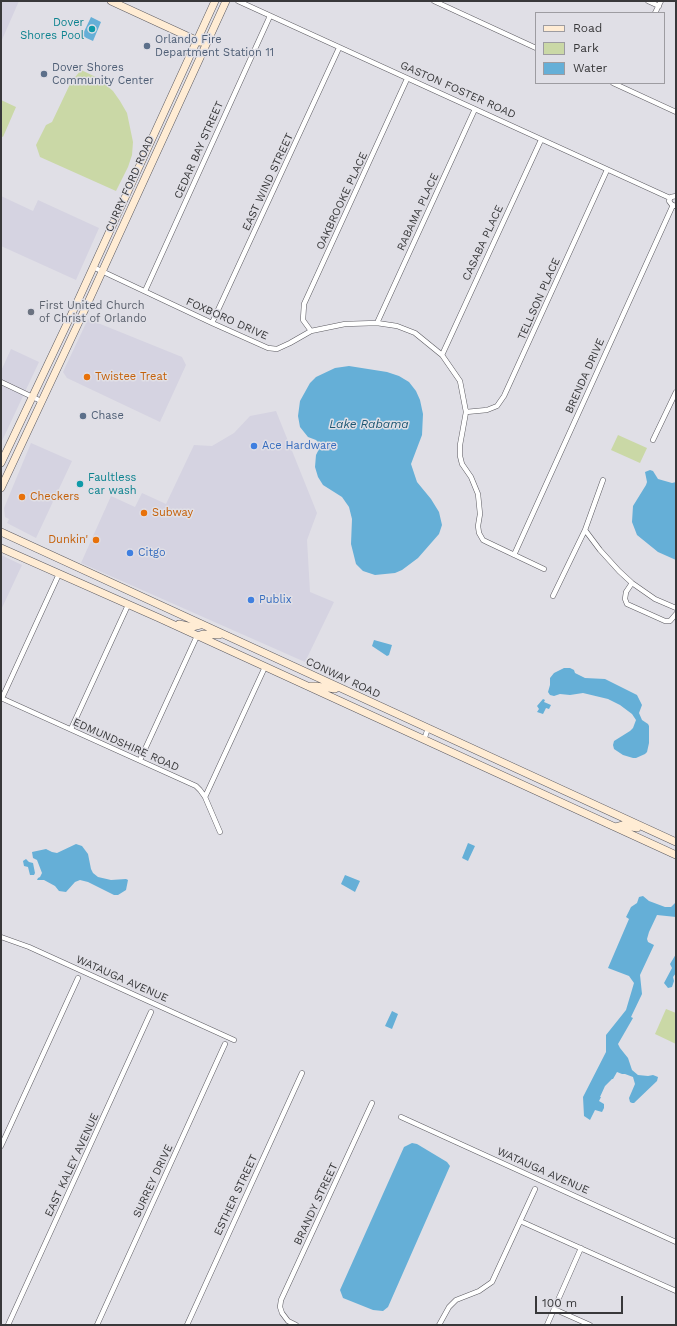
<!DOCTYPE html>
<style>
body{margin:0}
#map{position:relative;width:677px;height:1326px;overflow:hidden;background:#e0dfe6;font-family:"Work Sans",sans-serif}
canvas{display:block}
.frame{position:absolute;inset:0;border:2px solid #38383a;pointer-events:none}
.legend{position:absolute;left:535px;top:12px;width:130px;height:72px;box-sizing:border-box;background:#e0dfe6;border:1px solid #9d9ca1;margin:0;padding:5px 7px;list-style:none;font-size:12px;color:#38383a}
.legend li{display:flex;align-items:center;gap:8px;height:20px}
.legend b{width:20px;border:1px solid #9d9ca1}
.scale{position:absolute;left:535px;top:1296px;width:88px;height:18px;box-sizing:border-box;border:2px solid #38383a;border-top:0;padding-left:5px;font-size:12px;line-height:14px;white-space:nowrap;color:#38383a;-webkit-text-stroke:3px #e0dfe6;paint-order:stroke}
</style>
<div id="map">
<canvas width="677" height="1326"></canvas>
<div class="frame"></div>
<ul class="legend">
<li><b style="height:5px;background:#ffecd4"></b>Road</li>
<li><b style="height:11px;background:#cad8a6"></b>Park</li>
<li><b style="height:11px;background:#65afd7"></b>Water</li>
</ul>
<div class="scale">100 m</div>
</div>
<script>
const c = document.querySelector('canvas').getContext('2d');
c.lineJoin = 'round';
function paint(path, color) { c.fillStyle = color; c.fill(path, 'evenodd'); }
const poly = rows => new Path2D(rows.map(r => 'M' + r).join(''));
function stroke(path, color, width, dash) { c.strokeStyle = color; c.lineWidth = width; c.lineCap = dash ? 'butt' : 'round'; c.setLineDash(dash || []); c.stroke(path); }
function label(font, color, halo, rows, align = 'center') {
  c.font = font + ' "Work Sans",sans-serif'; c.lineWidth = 3; c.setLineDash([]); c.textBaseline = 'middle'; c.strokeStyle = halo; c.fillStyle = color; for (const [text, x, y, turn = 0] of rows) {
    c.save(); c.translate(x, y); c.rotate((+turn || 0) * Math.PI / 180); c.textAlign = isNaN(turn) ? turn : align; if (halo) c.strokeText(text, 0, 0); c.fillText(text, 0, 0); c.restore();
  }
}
paint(poly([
 [1,1,19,1,1,42],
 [1,196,33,211,38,200,99,228,76,280,1,246],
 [88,319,182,357,186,365,160,422,67,378,63,372],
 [11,349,39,362,1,443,1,371],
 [276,411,317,513,307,540,310,592,334,602,305,662,81,563,111,496,135,507,142,493,166,504,194,445,212,446,234,433,250,416],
 [31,443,72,461,36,538,7,523,9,519,5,517,4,508],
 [1,555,22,565,1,610]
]), '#d5d3e1');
paint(poly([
 [81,70,98,78,113,91,120,101,127,113,133,142,132,155,128,167,116,191,40,157,36,145,46,125,52,122,71,82],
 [1,100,16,107,3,137,1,136],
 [618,435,647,448,640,463,611,450],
 [666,1009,676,1013,676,1044,655,1034]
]), '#cad8a6');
paint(poly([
 [91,17,101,22,93,41,82,36],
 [349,366,387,372,399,376,409,382,416,391,420,400,423,414,422,435,411,464,417,482,431,499,439,512,442,525,439,534,418,558,402,570,395,573,375,575,363,571,356,564,351,544,352,519,349,507,342,497,323,485,318,477,315,467,316,455,319,449,320,444,316,440,308,437,300,427,298,416,300,401,310,383,316,377,335,368],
 [650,470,653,471,658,479,672,483,676,482,676,560,658,552,637,535,632,522,633,506,646,485,647,482,645,472],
 [374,640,392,645,389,655,387,656,372,646],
 [564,668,570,668,574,670,575,673,585,678,605,679,637,695,642,705,639,713,642,720,648,724,649,726,649,743,647,752,645,754,636,758,633,758,623,755,614,749,613,745,614,741,630,731,633,728,636,720,632,714,620,705,608,699,583,693,570,695,560,694,554,696,550,695,548,692,550,685,550,678,554,673],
 [543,699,545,700,544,702,551,705,549,709,546,708,543,714,537,712,539,709,537,706],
 [468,843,475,846,468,861,462,858],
 [76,844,82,846,88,854,91,869,93,873,98,877,111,880,126,879,128,880,126,890,118,895,114,895,88,882,80,880,75,882,66,892,59,891,55,886,44,880,37,880,38,878,40,877,42,873,37,860,33,858,32,852,46,849,52,852,57,853],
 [26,859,29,862,33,863,35,873,34,875,30,875,28,867,24,866,23,861],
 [345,875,360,881,355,892,341,884],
 [643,896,649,901,665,907,671,907,676,902,676,917,657,915,649,932,647,939,648,942,654,945,640,975,642,994,631,1017,633,1018,618,1044,620,1048,628,1058,632,1070,638,1075,648,1076,653,1075,658,1077,657,1081,634,1103,632,1103,630,1102,629,1098,635,1084,633,1077,625,1074,622,1074,617,1072,613,1079,612,1079,605,1086,600,1097,601,1097,599,1101,604,1104,604,1108,602,1112,595,1110,590,1120,584,1116,583,1097,606,1052,606,1035,626,1010,634,983,629,976,608,968,629,919,626,917,631,907,637,903,639,897],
 [676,954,676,973,673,977,674,981,672,987,668,988,664,983,672,968,670,964],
 [392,1011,398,1014,392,1029,385,1026],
 [412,1143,417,1144,447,1162,450,1166,388,1307,383,1311,373,1310,343,1298,340,1290,404,1147]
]), '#65afd7');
const street = poly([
 [238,1,670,198],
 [434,1,536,48],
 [648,1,659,6],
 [655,13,661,1],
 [613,83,676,112],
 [676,196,671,197,669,201,672,205,676,206],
 [93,267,212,323,268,348,277,349,290,343,311,331,345,324,377,323,397,326,415,333,442,355,460,381,466,412,460,445,460,456,462,464,471,477,478,494,480,514,478,526,479,533,483,540,487,542,544,569],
 [145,291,270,16],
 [212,323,339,48],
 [377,323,475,109],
 [311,331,303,320,304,304,407,79],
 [442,355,541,140],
 [1,382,41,401],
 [466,412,487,410,497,406,504,396,607,170],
 [653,440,676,392],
 [603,480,585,530,600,550,619,571,632,583,655,599,676,608],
 [514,555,673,205],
 [632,583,626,592,625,599,627,604,665,621,670,621,676,614],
 [553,596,585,530],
 [1,698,196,786,200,790,205,797,220,832],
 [2,698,59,574],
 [71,729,128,605],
 [424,740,428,728],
 [140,760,197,636],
 [205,797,265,667],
 [1,937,29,947,234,1040],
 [401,1117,676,1242],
 [1,1146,78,978],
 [520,1221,676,1291],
 [554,1309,590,1325],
 [8,1325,151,1012],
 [97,1325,225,1044],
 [187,1325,302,1073],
 [296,1325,288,1321,282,1313,280,1307,281,1300,372,1103],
 [439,1325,449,1307,456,1300,479,1291,492,1282,535,1189],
 [547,1325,581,1248]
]);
const secondary = poly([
 [111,1,200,42],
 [1,463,75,307,215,1],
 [1,488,85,309,226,1],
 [1,532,676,842],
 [1,548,159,618,676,855],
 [179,624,192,627,200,625],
 [197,636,203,634,219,635],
 [310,686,316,686,335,689],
 [615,827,622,825,637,828]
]);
stroke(street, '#5b5a60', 5.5);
stroke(secondary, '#5b5a60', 8);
stroke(street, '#fff', 4.5);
stroke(secondary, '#ffecd4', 7);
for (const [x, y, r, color] of [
 [92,29,4,"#0f9aa8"],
 [147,46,4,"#5c6f8a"],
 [44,74,4,"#5c6f8a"],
 [31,312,4,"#6b7280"],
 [87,377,4,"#e8710a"],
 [83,416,4,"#5c6f8a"],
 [254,446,4,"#3f7fe0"],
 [80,484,4,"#0f9aa8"],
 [22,497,4,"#e8710a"],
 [144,513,4,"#e8710a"],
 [96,540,4,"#e8710a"],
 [130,553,4,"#3f7fe0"],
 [251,600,4,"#3f7fe0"]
]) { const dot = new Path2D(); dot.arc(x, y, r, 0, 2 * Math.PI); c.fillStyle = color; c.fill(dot); stroke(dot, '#e0dfe6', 1.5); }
label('11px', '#0d838f', '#e0dfe6', [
 ["Dover",84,23],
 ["Shores Pool",84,36],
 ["Faultless",88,478,"left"],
 ["car wash",88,491,"left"]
], 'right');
label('11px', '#4e5e75', '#e0dfe6', [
 ["Orlando Fire",155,40],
 ["Department Station 11",155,53],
 ["Dover Shores",52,68],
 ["Community Center",52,81],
 ["Chase",91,416]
], 'left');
label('11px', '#38383a', '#e0dfe6', [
 ["GASTON FOSTER ROAD",458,90,24],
 ["CEDAR BAY STREET",199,150,-66],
 ["EAST WIND STREET",268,182,-65],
 ["CURRY FORD ROAD",130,184,-66],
 ["OAKBROOKE PLACE",342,201,-65],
 ["RABAMA PLACE",418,212,-65],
 ["CASABA PLACE",483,243,-65],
 ["TELLSON PLACE",539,299,-66],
 ["FOXBORO DRIVE",227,319,24],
 ["BRENDA DRIVE",585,376,-66],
 ["CONWAY ROAD",343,678,25],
 ["EDMUNDSHIRE ROAD",126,745,24],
 ["WATAUGA AVENUE",122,979,24],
 ["EAST KALEY AVENUE",72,1165,-65],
 ["WATAUGA AVENUE",543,1171,24],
 ["SURREY DRIVE",153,1181,-65],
 ["ESTHER STREET",236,1195,-65],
 ["BRANDY STREET",316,1204,-65]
]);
label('11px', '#5b616d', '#e0dfe6', [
 ["First United Church",39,306],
 ["of Christ of Orlando",39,319]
], 'left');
label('11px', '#c56008', '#e0dfe6', [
 ["Twistee Treat",95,377],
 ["Checkers",30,497],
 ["Subway",152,513],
 ["Dunkin'",88,540,"right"]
], 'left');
label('11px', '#366cbe', '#e0dfe6', [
 ["Ace Hardware",262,446],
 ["Citgo",138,553],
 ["Publix",259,600]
], 'left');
label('italic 12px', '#1f5874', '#e0dfe6', [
 ["Lake Rabama",369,424]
]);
</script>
